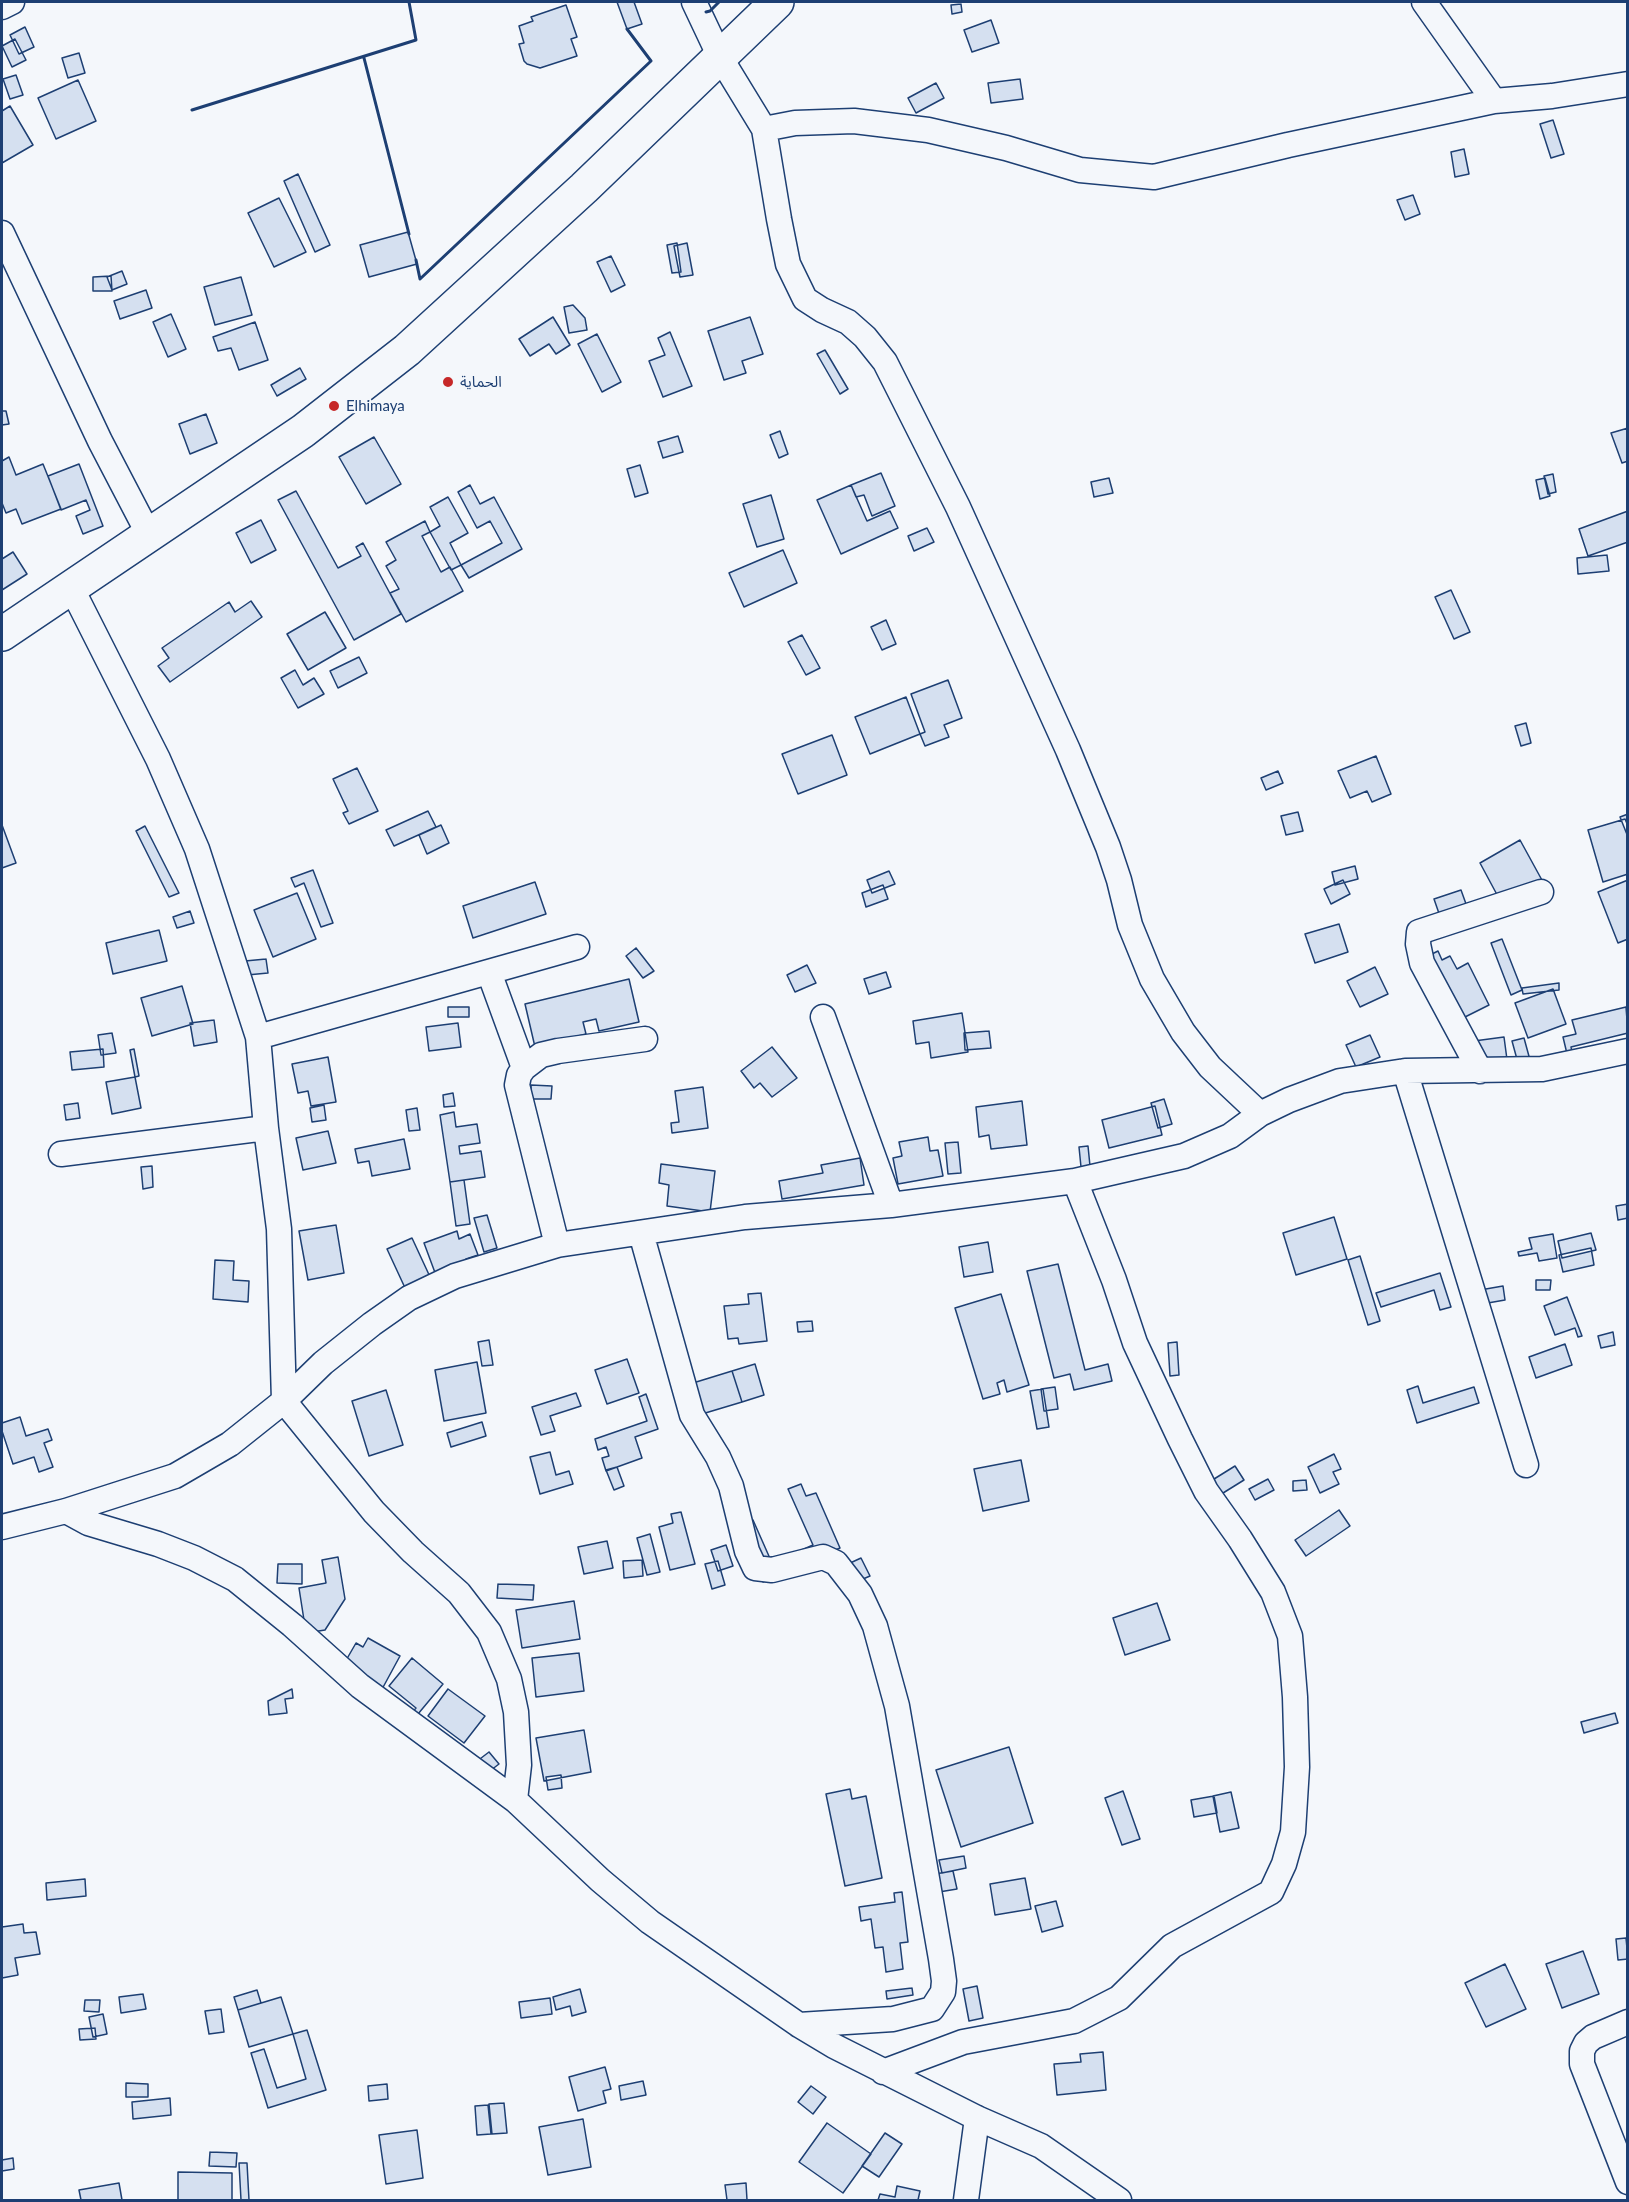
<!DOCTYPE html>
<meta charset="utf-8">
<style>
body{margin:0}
#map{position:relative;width:1629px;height:2202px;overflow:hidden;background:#f4f7fb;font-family:Lato,sans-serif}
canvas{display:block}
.frame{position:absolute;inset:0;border:3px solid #1d3f73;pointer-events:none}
</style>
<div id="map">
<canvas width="1629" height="2202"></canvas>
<div class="frame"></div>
</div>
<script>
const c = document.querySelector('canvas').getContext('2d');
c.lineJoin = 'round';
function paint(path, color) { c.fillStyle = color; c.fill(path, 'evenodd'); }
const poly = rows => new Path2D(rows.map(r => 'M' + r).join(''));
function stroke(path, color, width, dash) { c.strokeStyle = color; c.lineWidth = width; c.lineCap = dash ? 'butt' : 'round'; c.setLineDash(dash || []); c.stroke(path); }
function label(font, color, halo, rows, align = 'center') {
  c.font = font + ' Lato,"Noto Sans Arabic",sans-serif'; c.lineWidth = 4.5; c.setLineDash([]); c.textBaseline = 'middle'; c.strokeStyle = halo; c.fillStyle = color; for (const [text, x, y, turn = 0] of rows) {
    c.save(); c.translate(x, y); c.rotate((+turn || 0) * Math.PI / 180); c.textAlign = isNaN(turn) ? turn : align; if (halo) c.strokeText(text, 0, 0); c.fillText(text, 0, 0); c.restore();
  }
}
const building = poly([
 [617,2,634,2,642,24,627,29,617,2],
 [961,4,962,12,952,14,951,5,961,4],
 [566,5,577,37,571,39,577,56,540,68,527,64,524,61,519,44,524,43,519,26,533,21,531,17,566,5],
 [991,20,999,43,972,52,964,30,991,20],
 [25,27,34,47,19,54,10,35,25,27],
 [15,39,26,60,12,67,2,46,15,39],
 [79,53,85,73,68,78,62,58,79,53],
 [16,75,23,95,10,99,3,79,16,75],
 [1020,79,1023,99,991,103,988,83,1020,79],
 [78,80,96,121,56,139,38,98,78,80],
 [936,83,944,98,916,113,908,98,936,83],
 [10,106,33,145,2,163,2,111,10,106],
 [1553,120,1564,154,1551,158,1540,124,1553,120],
 [1464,149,1469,174,1455,177,1451,152,1464,149],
 [298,174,330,245,315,252,284,181,298,174],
 [1413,195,1420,214,1405,220,1397,200,1413,195],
 [279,198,306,252,274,267,248,213,279,198],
 [408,232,417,264,369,277,360,245,408,232],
 [677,243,681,272,672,273,667,245,677,243],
 [687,243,693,275,680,277,674,246,687,243],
 [611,256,625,285,611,292,597,262,611,256],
 [122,271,127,284,112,290,107,277,122,271],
 [111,276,112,291,93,291,93,277,111,276],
 [241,277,252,315,215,325,204,287,241,277],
 [146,290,152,308,120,319,114,301,146,290],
 [573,305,585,318,587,330,569,333,564,307,573,305],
 [171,314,186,349,168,357,153,322,171,314],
 [553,317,570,345,556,354,549,344,530,356,519,339,553,317],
 [750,317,763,354,742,361,746,373,724,380,708,331,750,317],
 [255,322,268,360,239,370,231,348,218,351,213,337,255,322],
 [670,332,692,386,663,397,649,361,665,355,658,338,670,332],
 [597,334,621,382,602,392,578,344,597,334],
 [825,350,848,389,840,394,817,354,825,350],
 [300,368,306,379,277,396,271,385,300,368],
 [2,411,6,411,9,424,2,425,2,411],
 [206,414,217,443,190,454,179,424,206,414],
 [1628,428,1628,461,1622,463,1611,433,1628,428],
 [780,431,788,454,779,458,770,435,780,431],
 [678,436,683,452,663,458,658,442,678,436],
 [374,437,401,484,366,504,339,457,374,437],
 [9,457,16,475,43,464,61,509,22,524,16,509,6,513,2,503,2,461,9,457],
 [79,464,103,526,83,534,76,516,90,510,86,500,61,510,48,476,79,464],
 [640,465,648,493,635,497,627,469,640,465],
 [881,473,895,506,872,516,864,495,856,497,851,485,881,473],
 [1553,474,1556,492,1548,494,1544,476,1553,474],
 [1109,478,1113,493,1094,497,1091,482,1109,478],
 [1545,478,1550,496,1540,499,1536,480,1545,478],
 [470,485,480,504,494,497,522,549,469,578,461,565,502,543,490,521,477,528,458,492,470,485],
 [851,485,867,521,890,511,898,528,841,554,817,500,851,485],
 [296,491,338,568,361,556,356,547,363,543,401,614,354,640,278,500,296,491],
 [771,495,784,539,757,547,743,504,771,495],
 [448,497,468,533,450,543,461,565,451,570,430,532,440,526,430,507,448,497],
 [1628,511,1628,542,1588,556,1579,529,1628,511],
 [261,520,276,550,251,563,236,533,261,520],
 [425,521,430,532,422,536,441,572,450,567,463,591,406,622,390,593,399,589,386,566,396,560,386,542,425,521],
 [927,528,934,542,914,551,908,536,927,528],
 [783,550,797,583,744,607,729,573,783,550],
 [13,552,27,574,2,590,2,559,13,552],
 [1607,555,1609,571,1578,574,1577,558,1607,555],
 [1451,590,1470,632,1454,639,1435,597,1451,590],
 [251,601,262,617,170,682,158,666,169,658,162,648,229,602,235,612,251,601],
 [325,612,346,648,308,670,287,634,325,612],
 [886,620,896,644,882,650,871,627,886,620],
 [802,635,820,668,806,675,788,642,802,635],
 [359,657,367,673,338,688,330,671,359,657],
 [295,670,303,685,314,678,324,694,298,708,281,678,295,670],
 [948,680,962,718,944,725,949,737,925,746,920,734,925,732,911,694,948,680],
 [906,697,920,734,870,754,855,717,906,697],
 [1526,723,1531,743,1521,746,1515,726,1526,723],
 [832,735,847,775,798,794,782,754,832,735],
 [1376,756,1391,794,1372,802,1367,791,1350,798,1338,771,1376,756],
 [357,768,378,811,349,824,343,813,348,811,333,779,357,768],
 [1278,771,1283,783,1266,790,1261,778,1278,771],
 [428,811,436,827,394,846,386,830,428,811],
 [1298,812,1303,831,1286,835,1281,816,1298,812],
 [1628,814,1628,837,1620,817,1628,814],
 [1625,819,1628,826,1628,874,1603,882,1588,830,1625,819],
 [2,825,16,863,2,868,2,825],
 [441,825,449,843,427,854,419,835,441,825],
 [145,826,179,893,169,897,136,831,145,826],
 [1520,840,1543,882,1502,904,1480,863,1520,840],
 [1355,866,1358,879,1335,885,1332,872,1355,866],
 [313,870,333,923,321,927,304,883,295,887,291,878,313,870],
 [889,871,895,884,872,893,867,880,889,871],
 [1343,880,1350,894,1331,904,1324,889,1343,880],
 [1628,880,1628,939,1618,943,1598,892,1628,880],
 [535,882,546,914,473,938,463,906,535,882],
 [883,885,888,899,866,907,862,893,883,885],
 [1461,890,1470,915,1443,925,1434,899,1461,890],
 [297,893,316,939,273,957,254,910,297,893],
 [190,911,194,923,177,928,173,917,190,911],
 [1339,924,1348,952,1315,963,1305,934,1339,924],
 [159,930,167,961,113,974,106,943,159,930],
 [1502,939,1522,990,1511,995,1491,943,1502,939],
 [636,948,654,971,643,978,626,956,636,948],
 [1438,951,1442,960,1450,956,1457,969,1468,963,1489,1005,1453,1023,1422,959,1438,951],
 [266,959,268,973,247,975,245,961,266,959],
 [807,965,816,983,795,992,787,975,807,965],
 [1375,967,1388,994,1360,1007,1347,981,1375,967],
 [886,972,891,987,869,994,864,979,886,972],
 [629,979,639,1022,599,1031,596,1019,583,1022,586,1034,535,1047,525,1004,629,979],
 [1559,983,1559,990,1523,994,1522,988,1559,983],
 [182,986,193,1024,152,1036,141,998,182,986],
 [1553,989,1566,1024,1528,1038,1515,1003,1553,989],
 [448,1007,469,1007,469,1017,448,1017,448,1007],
 [1626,1007,1628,1033,1571,1047,1573,1056,1568,1058,1563,1037,1576,1034,1572,1020,1626,1007],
 [962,1013,968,1052,931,1058,929,1042,916,1044,913,1021,962,1013],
 [214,1020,217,1042,194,1046,190,1023,214,1020],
 [458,1023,461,1047,429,1051,426,1027,458,1023],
 [989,1031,991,1048,965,1050,964,1033,989,1031],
 [112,1033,116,1053,101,1055,98,1035,112,1033],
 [1370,1035,1380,1057,1356,1067,1346,1045,1370,1035],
 [1504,1037,1508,1067,1463,1073,1459,1043,1504,1037],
 [1524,1038,1530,1060,1518,1063,1512,1041,1524,1038],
 [772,1047,797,1078,772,1097,760,1083,754,1088,741,1071,772,1047],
 [103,1049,104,1067,72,1070,70,1052,103,1049],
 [134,1049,139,1076,135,1077,130,1050,134,1049],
 [328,1057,336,1102,311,1106,308,1091,298,1093,292,1064,328,1057],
 [135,1077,141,1108,112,1114,106,1082,135,1077],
 [531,1085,552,1086,551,1099,531,1099,531,1085],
 [703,1087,708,1128,672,1133,671,1123,679,1122,675,1091,703,1087],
 [453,1093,455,1106,444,1107,443,1095,453,1093],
 [1164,1099,1172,1124,1158,1128,1151,1103,1164,1099],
 [1022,1101,1027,1145,991,1149,989,1135,979,1137,976,1107,1022,1101],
 [78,1103,80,1118,66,1120,64,1105,78,1103],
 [324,1105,326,1120,312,1122,310,1108,324,1105],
 [1155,1106,1162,1135,1109,1148,1102,1120,1155,1106],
 [417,1108,420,1130,409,1131,406,1110,417,1108],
 [454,1112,456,1127,477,1124,480,1143,459,1146,460,1154,481,1151,485,1177,450,1182,440,1115,454,1112],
 [328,1131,336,1163,303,1170,296,1138,328,1131],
 [928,1137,930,1151,938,1150,943,1176,898,1184,893,1158,902,1156,899,1142,928,1137],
 [404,1139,410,1169,372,1176,369,1161,358,1163,355,1149,404,1139],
 [958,1142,961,1173,948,1174,945,1143,958,1142],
 [1088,1146,1090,1166,1081,1167,1079,1147,1088,1146],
 [860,1158,864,1185,782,1199,779,1181,823,1173,821,1165,860,1158],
 [661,1164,715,1171,710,1212,667,1206,669,1185,659,1183,661,1164],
 [152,1166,153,1187,143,1189,141,1167,152,1166],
 [464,1180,470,1224,456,1226,450,1182,464,1180],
 [1628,1204,1628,1218,1618,1220,1616,1206,1628,1204],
 [487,1215,497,1248,484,1252,474,1218,487,1215],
 [1334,1217,1347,1259,1296,1275,1283,1233,1334,1217],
 [336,1225,344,1273,308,1280,299,1231,336,1225],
 [457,1231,459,1239,470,1234,478,1255,466,1259,470,1267,437,1278,424,1243,457,1231],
 [1591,1233,1596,1250,1562,1258,1558,1241,1591,1233],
 [1553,1234,1557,1258,1539,1261,1537,1253,1519,1256,1518,1252,1532,1249,1529,1238,1553,1234],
 [412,1238,431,1279,406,1290,387,1249,412,1238],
 [988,1242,993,1272,964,1277,959,1247,988,1242],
 [1591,1248,1594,1265,1563,1272,1559,1255,1591,1248],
 [1360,1256,1380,1321,1368,1325,1348,1260,1360,1256],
 [215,1260,234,1261,233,1280,249,1281,248,1302,213,1299,215,1260],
 [1058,1264,1085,1370,1108,1364,1112,1381,1074,1390,1070,1374,1054,1378,1027,1271,1058,1264],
 [1440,1273,1451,1307,1440,1310,1434,1290,1381,1307,1376,1293,1440,1273],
 [1536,1280,1551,1280,1550,1290,1536,1290,1536,1280],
 [1503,1286,1505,1300,1482,1304,1480,1290,1503,1286],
 [761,1293,767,1341,739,1344,738,1338,728,1339,724,1306,749,1304,748,1294,761,1293],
 [1001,1294,1029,1385,1007,1392,1004,1380,997,1383,1000,1394,983,1399,955,1308,1001,1294],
 [1567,1297,1582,1336,1578,1337,1575,1328,1555,1335,1544,1306,1567,1297],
 [812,1321,813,1331,798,1332,797,1322,812,1321],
 [1613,1332,1615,1345,1601,1348,1598,1336,1613,1332],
 [489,1340,493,1365,482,1366,478,1342,489,1340],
 [1177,1342,1179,1375,1170,1376,1168,1343,1177,1342],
 [1565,1344,1572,1365,1536,1378,1529,1357,1565,1344],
 [627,1359,639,1393,607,1404,595,1370,627,1359],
 [477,1362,486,1413,444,1421,435,1370,477,1362],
 [755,1364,764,1395,742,1402,732,1371,755,1364],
 [732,1371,742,1402,702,1414,693,1383,732,1371],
 [1418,1386,1423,1403,1474,1387,1479,1403,1417,1423,1407,1390,1418,1386],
 [1055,1387,1058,1409,1044,1411,1041,1389,1055,1387],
 [1043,1389,1049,1427,1037,1429,1030,1391,1043,1389],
 [386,1390,403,1445,369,1456,352,1401,386,1390],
 [576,1393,581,1406,550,1416,555,1431,541,1435,532,1407,576,1393],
 [646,1394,658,1429,635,1437,642,1458,606,1471,602,1458,609,1456,606,1447,598,1450,595,1439,647,1421,639,1397,646,1394],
 [20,1417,26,1436,48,1429,52,1440,44,1443,53,1467,39,1472,34,1457,13,1464,2,1431,2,1423,20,1417],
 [482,1422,486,1436,451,1447,447,1433,482,1422],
 [550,1452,556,1475,569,1471,573,1484,540,1494,530,1457,550,1452],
 [1334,1454,1341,1469,1333,1472,1339,1484,1320,1493,1308,1467,1334,1454],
 [1021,1460,1029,1501,983,1511,974,1469,1021,1460],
 [1235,1466,1244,1480,1215,1498,1206,1484,1235,1466],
 [617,1467,624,1486,614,1490,606,1470,617,1467],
 [1268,1479,1274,1490,1255,1500,1249,1489,1268,1479],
 [1306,1480,1307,1490,1293,1491,1293,1481,1306,1480],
 [801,1484,806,1496,816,1493,840,1548,763,1582,739,1527,753,1520,772,1563,813,1545,788,1489,801,1484],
 [1339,1510,1350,1526,1306,1556,1295,1540,1339,1510],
 [681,1512,695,1564,670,1570,659,1527,673,1523,671,1514,681,1512],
 [650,1534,660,1572,647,1575,637,1538,650,1534],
 [607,1541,613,1568,584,1574,578,1547,607,1541],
 [726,1545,733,1566,718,1571,711,1550,726,1545],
 [338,1557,345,1599,325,1630,306,1633,299,1588,326,1583,322,1560,338,1557],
 [861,1558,870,1576,856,1582,848,1564,861,1558],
 [642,1560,643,1576,624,1578,623,1561,642,1560],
 [718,1561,725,1585,712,1589,705,1564,718,1561],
 [278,1564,302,1564,302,1584,277,1583,278,1564],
 [498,1584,534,1585,533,1600,497,1598,498,1584],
 [574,1601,580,1639,522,1648,516,1610,574,1601],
 [1157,1603,1170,1640,1125,1655,1113,1618,1157,1603],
 [368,1638,400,1656,381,1691,341,1669,356,1643,363,1647,368,1638],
 [579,1653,584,1691,536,1697,532,1658,579,1653],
 [412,1658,443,1684,413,1720,409,1716,416,1708,389,1686,412,1658],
 [292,1689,293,1698,285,1699,287,1713,269,1715,268,1701,292,1689],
 [448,1689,485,1716,464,1743,428,1716,448,1689],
 [1615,1713,1618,1723,1584,1733,1581,1722,1615,1713],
 [584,1730,591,1772,544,1781,536,1738,584,1730],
 [1009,1747,1033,1823,961,1847,936,1770,1009,1747],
 [489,1752,499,1764,482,1777,472,1765,489,1752],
 [561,1775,562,1788,548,1790,546,1777,561,1775],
 [850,1789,852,1799,866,1796,882,1878,845,1886,826,1794,850,1789],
 [1123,1791,1140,1839,1122,1845,1105,1798,1123,1791],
 [1231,1792,1239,1828,1220,1832,1213,1796,1231,1792],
 [1214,1796,1217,1813,1194,1817,1191,1800,1214,1796],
 [964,1856,966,1868,942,1873,939,1860,964,1856],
 [953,1871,957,1889,933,1893,929,1875,953,1871],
 [1025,1878,1031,1909,995,1915,990,1884,1025,1878],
 [85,1879,86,1896,47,1900,46,1883,85,1879],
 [902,1892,908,1942,900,1943,903,1969,886,1972,883,1947,875,1948,871,1919,861,1921,859,1907,895,1902,894,1893,902,1892],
 [1056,1901,1063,1926,1042,1932,1035,1906,1056,1901],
 [23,1924,24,1933,36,1932,40,1954,15,1958,18,1975,2,1978,2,1927,23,1924],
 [1626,1938,1628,1959,1618,1960,1616,1939,1626,1938],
 [1583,1951,1599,1994,1562,2008,1546,1964,1583,1951],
 [1505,1964,1526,2009,1486,2027,1465,1983,1505,1964],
 [977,1986,983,2018,969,2021,963,1989,977,1986],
 [912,1988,913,1995,887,1999,886,1991,912,1988],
 [580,1989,586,2012,572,2016,570,2006,556,2010,553,1997,580,1989],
 [257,1990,261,2003,238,2010,234,1997,257,1990],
 [143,1994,146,2009,121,2013,119,1997,143,1994],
 [281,1997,293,2034,249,2047,238,2010,281,1997],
 [550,1998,552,2014,521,2018,519,2002,550,1998],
 [85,2000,100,2000,99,2012,84,2011,85,2000],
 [221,2009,224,2032,209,2034,205,2011,221,2009],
 [103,2014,107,2034,93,2037,89,2017,103,2014],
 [95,2028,96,2039,80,2040,79,2029,95,2028],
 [307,2030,326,2090,268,2108,251,2053,264,2049,277,2088,306,2079,293,2034,307,2030],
 [1103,2052,1106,2090,1057,2095,1054,2064,1081,2062,1080,2054,1103,2052],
 [605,2067,611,2089,603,2091,606,2103,578,2111,569,2077,605,2067],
 [643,2081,646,2095,621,2100,619,2086,643,2081],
 [126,2083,148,2084,148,2097,126,2097,126,2083],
 [387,2084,388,2099,369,2101,368,2086,387,2084],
 [811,2086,826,2097,813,2114,798,2102,811,2086],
 [170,2098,171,2115,133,2119,132,2102,170,2098],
 [504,2103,507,2133,492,2134,489,2104,504,2103],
 [488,2105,491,2134,477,2135,475,2106,488,2105],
 [583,2119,591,2167,548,2175,539,2127,583,2119],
 [827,2123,871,2154,843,2193,799,2162,827,2123],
 [417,2130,423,2178,386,2184,379,2135,417,2130],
 [885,2133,902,2144,879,2177,862,2166,885,2133],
 [210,2152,237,2153,236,2167,209,2166,210,2152],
 [13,2158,14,2169,2,2171,2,2160,13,2158],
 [239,2163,247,2163,249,2200,241,2200,239,2163],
 [178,2172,232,2173,232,2200,178,2200,178,2172],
 [119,2183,122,2200,81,2200,79,2190,119,2183],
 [746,2183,747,2200,727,2200,725,2185,746,2183],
 [897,2186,920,2191,918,2200,878,2200,880,2194,895,2197,897,2186]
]);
paint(building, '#d5e0f0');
stroke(building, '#1d3f73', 1.5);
const street = poly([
 [694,2,720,57,764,129,795,123,854,121,928,130,1006,148,1080,170,1154,177,1288,145,1494,101,1552,96,1628,84],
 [1424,2,1494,101],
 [2,7,12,2],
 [764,129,779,219,788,264,805,299,822,310,848,322,865,337,885,362,958,507,1068,750,1108,847,1119,880,1130,925,1152,979,1183,1032,1210,1067,1260,1114],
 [2,233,100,441,149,535],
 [71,587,158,759,197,849,258,1037,266,1128,279,1229,284,1401,374,1512,413,1552,459,1593,489,1632,509,1679,516,1712,519,1765,515,1800],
 [489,972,524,1068],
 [823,1017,891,1205],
 [258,1037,577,947],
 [1405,1071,1526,1465],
 [1480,1071,1422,963,1418,944,1419,932,1541,892],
 [61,1154,266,1128],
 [641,1233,692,1415,718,1457,731,1486,747,1551,755,1568,772,1570,823,1557,836,1563,860,1594,875,1626,897,1706,941,1959,944,1981,943,1992,932,2009,893,2019,799,2025],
 [557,1245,517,1085,519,1075,524,1068,541,1055,558,1051,645,1039],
 [66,1511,88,1523,158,1544,194,1558,235,1579,292,1625,360,1686,515,1800,600,1880,650,1922,799,2025,834,2046,977,2118,1041,2146,1119,2200],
 [2,1527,66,1511,175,1476,230,1444,284,1401,323,1363,372,1324,409,1298,455,1276,557,1245,745,1217,891,1205,1075,1181,1184,1156,1230,1136,1260,1114,1289,1100,1340,1081,1405,1071,1542,1069,1628,1051],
 [1628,2022,1593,2037,1586,2043,1582,2051,1582,2064,1628,2182],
 [883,2072,963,2042,1074,2021,1119,1998,1172,1946,1271,1892,1284,1864,1293,1832,1297,1767,1295,1697,1290,1636,1273,1592,1240,1539,1206,1491,1180,1439,1135,1343,1114,1280,1075,1181],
 [966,2200,977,2118]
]);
const secondary = poly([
 [2,634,303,431,407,350,584,188,777,2]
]);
stroke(street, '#1d3f73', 27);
stroke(secondary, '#1d3f73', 36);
stroke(street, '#f4f7fb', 24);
stroke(secondary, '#f4f7fb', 33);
stroke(poly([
 [706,12,710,11,719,2],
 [364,58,409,234],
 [192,110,416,40,409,2],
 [416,260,420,279,651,61,627,29]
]), '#1d3f73', 3);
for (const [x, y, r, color] of [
 [448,382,6,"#c62828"],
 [334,406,6,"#c62828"]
]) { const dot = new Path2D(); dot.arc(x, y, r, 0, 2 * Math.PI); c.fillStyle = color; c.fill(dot); stroke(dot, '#f4f7fb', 2); }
label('15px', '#1d3f73', '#f4f7fb', [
 ["الحماية",460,382],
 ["Elhimaya",346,406]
], 'left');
</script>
